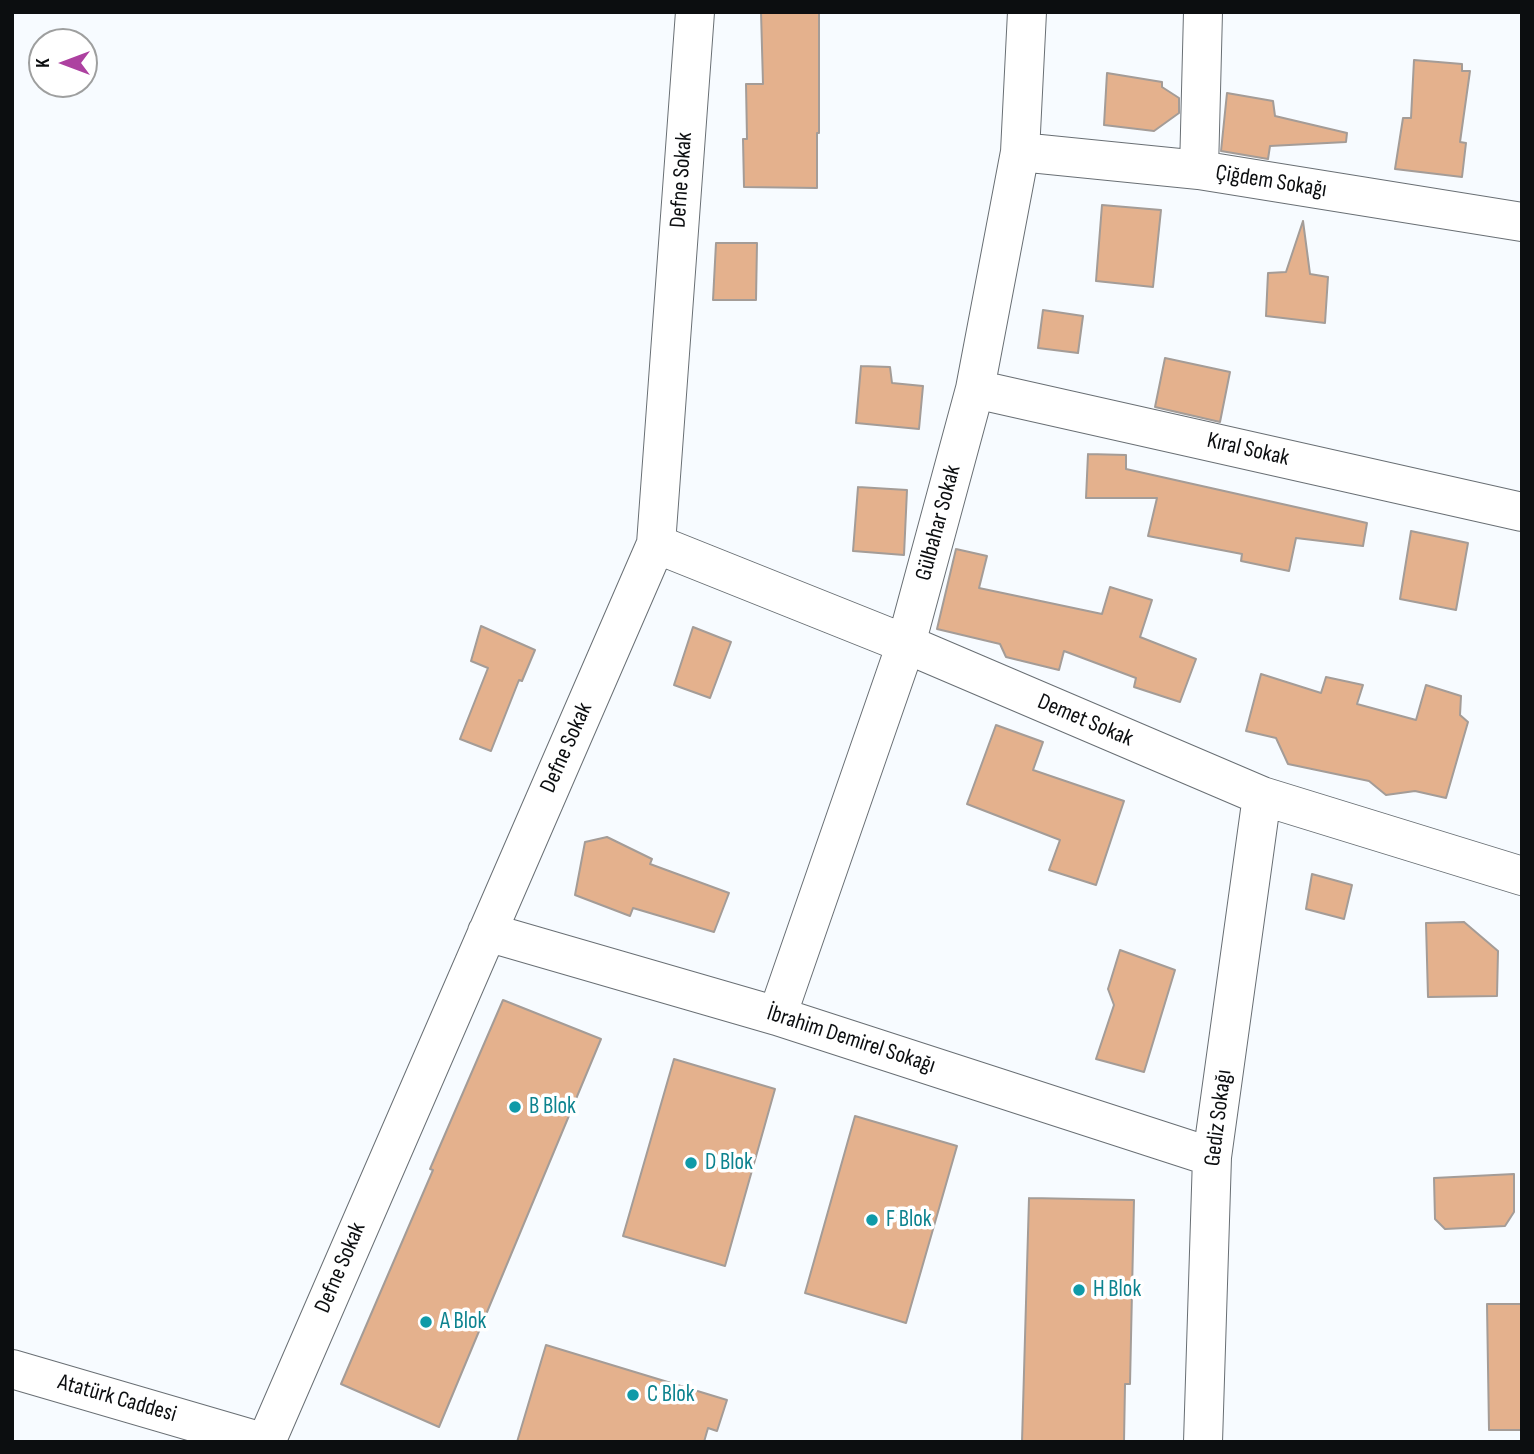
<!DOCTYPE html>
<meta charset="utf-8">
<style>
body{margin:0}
#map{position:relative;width:1534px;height:1454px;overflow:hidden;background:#f7fbff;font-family:"Sofia Sans Condensed",sans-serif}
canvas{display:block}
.frame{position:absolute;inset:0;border:14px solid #0c0e10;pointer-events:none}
.north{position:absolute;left:28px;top:28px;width:70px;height:70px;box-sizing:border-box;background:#fff;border:2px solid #9e9f9f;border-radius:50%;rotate:270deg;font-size:19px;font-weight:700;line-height:28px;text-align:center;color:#0c0e10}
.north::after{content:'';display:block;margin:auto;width:24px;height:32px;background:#ad41a0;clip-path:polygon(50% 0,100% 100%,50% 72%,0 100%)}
</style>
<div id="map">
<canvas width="1534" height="1454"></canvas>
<div class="frame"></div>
<div class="north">K</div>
</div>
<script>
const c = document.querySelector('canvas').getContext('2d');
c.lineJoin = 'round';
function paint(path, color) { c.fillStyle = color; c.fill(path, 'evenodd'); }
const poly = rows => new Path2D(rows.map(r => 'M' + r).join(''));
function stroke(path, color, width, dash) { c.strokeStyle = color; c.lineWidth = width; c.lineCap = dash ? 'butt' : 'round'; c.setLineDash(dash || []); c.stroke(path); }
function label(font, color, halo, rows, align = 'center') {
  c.font = font + ' "Sofia Sans Condensed",sans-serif'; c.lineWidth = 7; c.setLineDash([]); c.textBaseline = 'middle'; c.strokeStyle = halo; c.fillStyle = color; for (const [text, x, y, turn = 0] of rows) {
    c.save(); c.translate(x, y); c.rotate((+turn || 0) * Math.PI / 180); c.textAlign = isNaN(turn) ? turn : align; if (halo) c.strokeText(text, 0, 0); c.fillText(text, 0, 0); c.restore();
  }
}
const building = poly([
 [761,12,819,12,819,133,817,133,817,188,744,187,743,139,747,139,746,84,763,84,761,12],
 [1414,60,1462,64,1462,71,1470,71,1460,142,1466,143,1462,177,1395,169,1403,118,1411,118,1414,60],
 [1107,73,1162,82,1162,87,1179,98,1179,113,1154,131,1104,125,1107,73],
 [1227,93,1273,101,1275,116,1347,133,1346,142,1270,146,1268,159,1221,151,1227,93],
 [1102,205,1161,210,1153,287,1096,281,1102,205],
 [1303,221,1310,274,1328,277,1325,323,1266,316,1268,273,1286,272,1303,221],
 [716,243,757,243,756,300,713,300,716,243],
 [1043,310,1083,316,1078,353,1038,348,1043,310],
 [1165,358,1230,372,1220,422,1155,407,1165,358],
 [861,366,890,367,892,383,923,386,919,429,856,423,861,366],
 [1088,454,1126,455,1126,469,1367,523,1363,546,1296,538,1289,571,1241,561,1242,554,1148,536,1157,498,1086,498,1088,454],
 [858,487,907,490,904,555,853,551,858,487],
 [1411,531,1468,543,1456,610,1400,599,1411,531],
 [956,549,987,556,979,588,1102,614,1110,587,1152,600,1140,637,1196,659,1180,702,1134,687,1136,678,1064,651,1059,670,1006,657,1000,644,937,629,956,549],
 [481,626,535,650,522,681,519,680,491,751,460,739,488,668,471,661,481,626],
 [693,627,731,642,710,698,674,685,693,627],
 [1261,674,1321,693,1326,677,1363,685,1357,704,1416,720,1426,685,1461,696,1460,715,1468,722,1446,798,1415,791,1386,795,1369,781,1288,764,1276,738,1246,731,1261,674],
 [996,725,1043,742,1033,770,1124,801,1096,885,1049,870,1060,840,967,804,996,725],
 [607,837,652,859,650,864,729,893,714,932,633,908,630,916,575,895,585,842,607,837],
 [1312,874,1352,885,1344,919,1306,909,1312,874],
 [1464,922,1498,951,1497,996,1428,997,1426,923,1464,922],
 [1120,950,1175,970,1144,1072,1096,1059,1114,1005,1108,989,1120,950],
 [503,1000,601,1039,439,1427,341,1384,433,1170,430,1169,503,1000],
 [674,1059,775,1089,725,1266,623,1236,674,1059],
 [855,1116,957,1146,906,1323,805,1293,855,1116],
 [1514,1174,1514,1212,1505,1226,1445,1229,1435,1219,1434,1178,1514,1174],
 [1029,1198,1134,1200,1130,1384,1125,1384,1124,1442,1022,1442,1029,1198],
 [1487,1304,1522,1304,1522,1430,1489,1430,1487,1304],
 [546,1345,727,1400,717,1431,708,1428,704,1442,517,1442,546,1345]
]);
paint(building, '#e4b18d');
stroke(building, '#a49c97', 2);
const minor = poly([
 [1020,152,1199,170,1522,222],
 [1199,170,1203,12],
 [975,389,1522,512],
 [656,544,906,644,1262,796,1522,876],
 [487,932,777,1016,1212,1157],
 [777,1016,906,644,975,389,1020,152,1027,12],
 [266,1442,656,544,695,12],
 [1203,1442,1212,1157,1262,796]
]);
const tertiary = poly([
 [12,1369,262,1442]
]);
stroke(minor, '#696f74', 40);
stroke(tertiary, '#696f74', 40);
stroke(minor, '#fff', 38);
stroke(tertiary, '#fff', 38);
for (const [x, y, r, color] of [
 [515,1107,7,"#0f9aa8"],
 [691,1163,7,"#0f9aa8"],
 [872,1220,7,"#0f9aa8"],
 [1079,1290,7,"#0f9aa8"],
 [426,1322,7,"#0f9aa8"],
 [633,1395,7,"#0f9aa8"]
]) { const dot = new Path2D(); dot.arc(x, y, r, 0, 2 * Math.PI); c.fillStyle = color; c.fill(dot); stroke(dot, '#fff', 2.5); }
label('23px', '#0c0e10', '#fff', [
 ["Defne Sokak",682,180,-86],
 ["Çiğdem Sokağı",1271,182,9],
 ["Kıral Sokak",1248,450,13],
 ["Gülbahar Sokak",939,523,-75],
 ["Demet Sokak",1085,721,23],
 ["Defne Sokak",567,748,-66],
 ["İbrahim Demirel Sokağı",851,1040,18],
 ["Gediz Sokağı",1219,1118,-83],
 ["Defne Sokak",341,1268,-67],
 ["Atatürk Caddesi",117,1399,16]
]);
label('23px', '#0d838f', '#fff', [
 ["B Blok",529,1107],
 ["D Blok",705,1163],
 ["F Blok",886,1220],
 ["H Blok",1093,1290],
 ["A Blok",440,1322],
 ["C Blok",647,1395]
], 'left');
</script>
